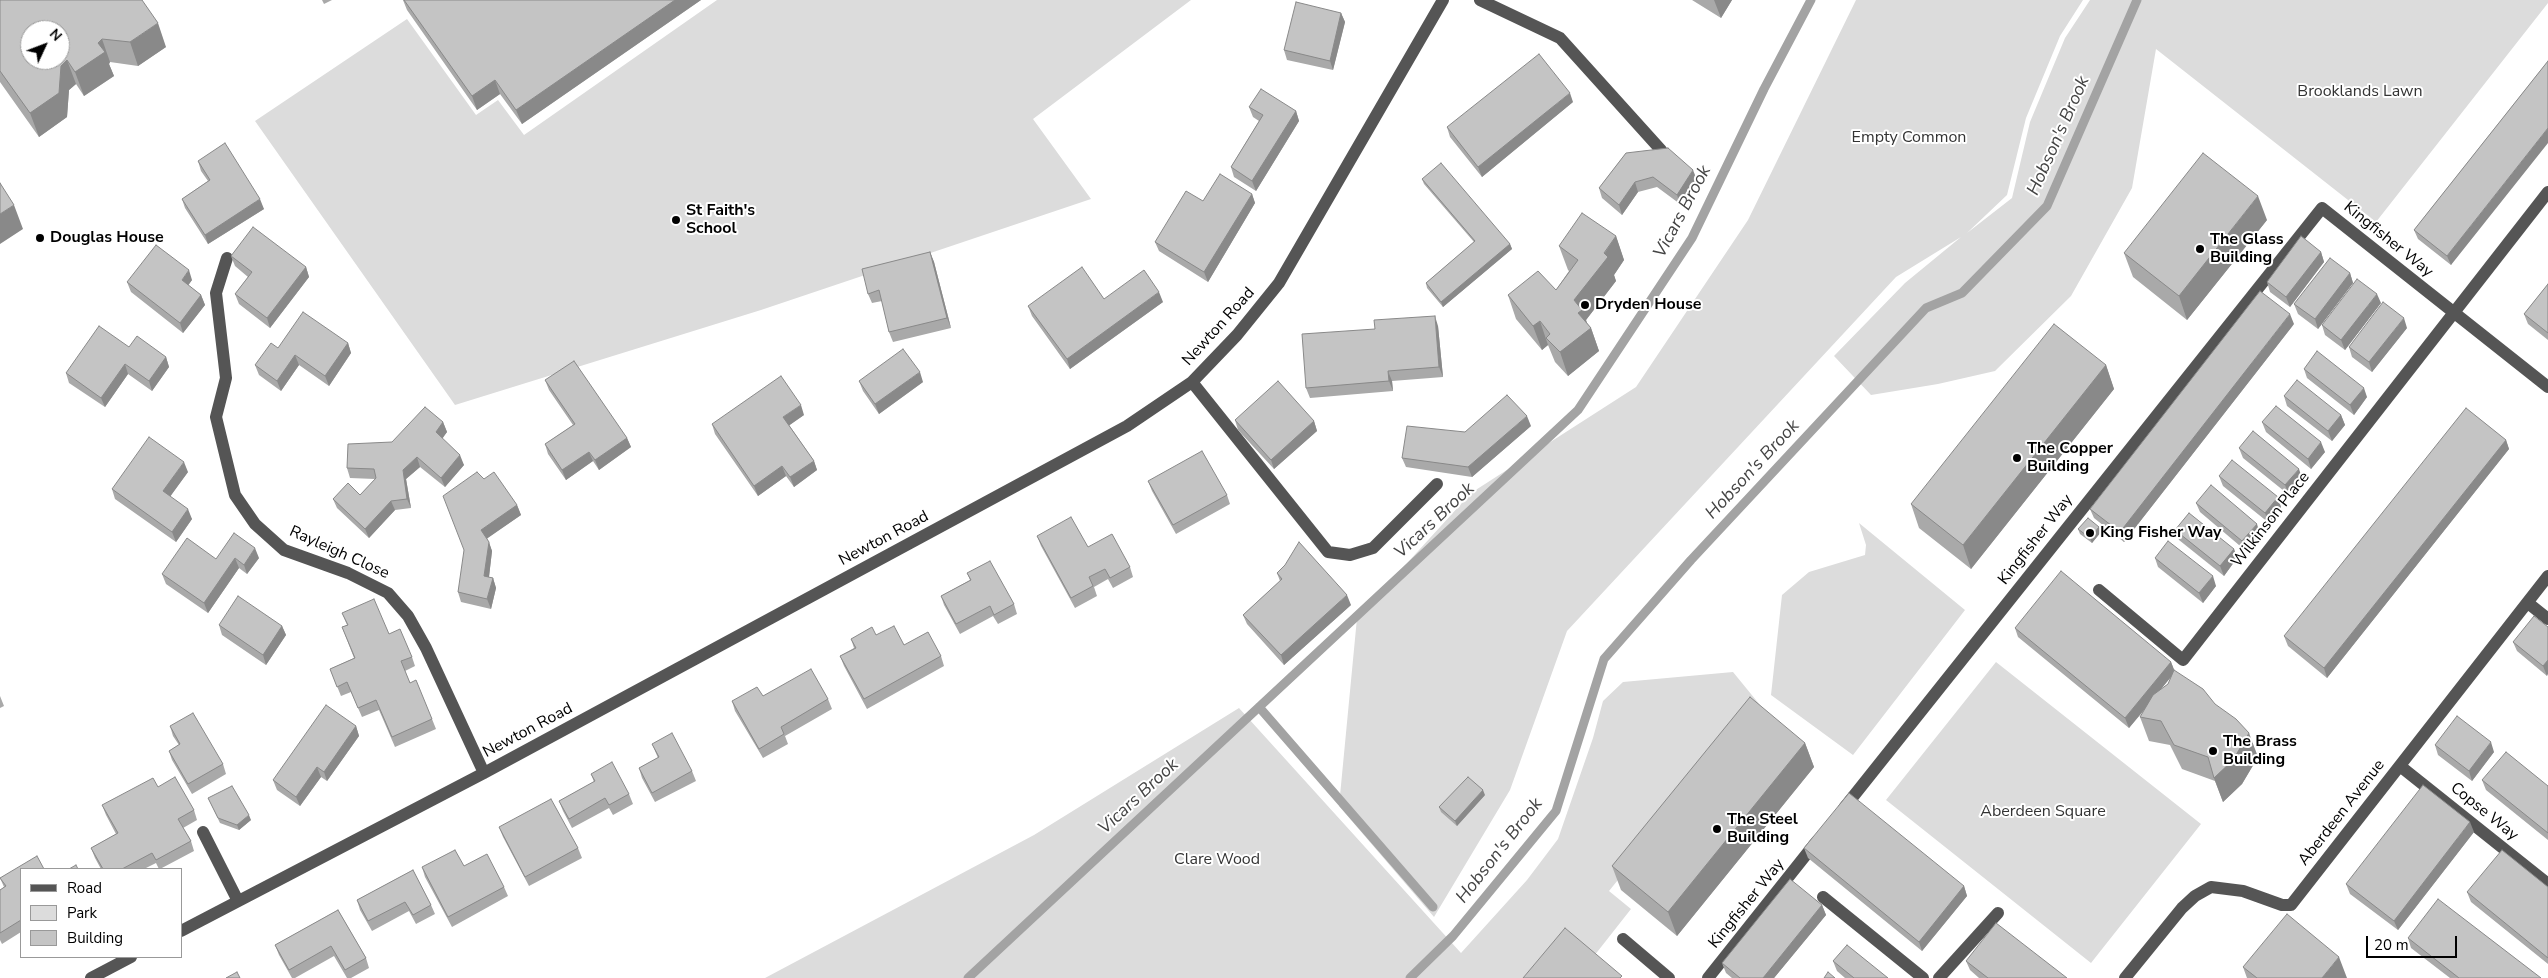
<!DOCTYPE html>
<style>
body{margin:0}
#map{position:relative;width:2548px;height:978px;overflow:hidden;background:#fff;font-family:"Nunito Sans",sans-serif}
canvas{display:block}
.legend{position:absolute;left:20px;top:868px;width:162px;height:90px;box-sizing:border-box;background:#fff;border:1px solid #999;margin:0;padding:6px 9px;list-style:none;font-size:15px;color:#000}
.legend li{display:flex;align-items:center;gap:10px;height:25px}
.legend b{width:25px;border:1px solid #999}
.north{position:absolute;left:20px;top:20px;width:50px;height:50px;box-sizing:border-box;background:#fff;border:1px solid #999;border-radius:50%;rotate:47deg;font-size:14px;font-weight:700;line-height:20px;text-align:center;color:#000}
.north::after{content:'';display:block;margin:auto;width:18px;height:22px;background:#000;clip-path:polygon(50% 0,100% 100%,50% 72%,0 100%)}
.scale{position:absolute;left:2366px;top:936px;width:91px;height:22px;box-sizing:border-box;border:2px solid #000;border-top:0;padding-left:6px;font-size:15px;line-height:18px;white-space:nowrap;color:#000;-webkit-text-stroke:4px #fff;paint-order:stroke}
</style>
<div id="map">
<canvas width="2548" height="978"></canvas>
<ul class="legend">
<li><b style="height:6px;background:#555"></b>Road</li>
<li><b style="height:14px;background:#dcdcdc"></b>Park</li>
<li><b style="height:14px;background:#c4c4c4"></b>Building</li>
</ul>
<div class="north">N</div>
<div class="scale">20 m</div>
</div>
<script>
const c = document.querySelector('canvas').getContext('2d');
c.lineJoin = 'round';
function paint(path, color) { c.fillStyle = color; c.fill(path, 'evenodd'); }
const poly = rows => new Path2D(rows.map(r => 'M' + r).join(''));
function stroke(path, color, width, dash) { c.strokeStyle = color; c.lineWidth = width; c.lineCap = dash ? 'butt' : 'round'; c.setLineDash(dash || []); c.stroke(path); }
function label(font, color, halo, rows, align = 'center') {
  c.font = font + ' "Nunito Sans",sans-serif'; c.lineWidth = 4; c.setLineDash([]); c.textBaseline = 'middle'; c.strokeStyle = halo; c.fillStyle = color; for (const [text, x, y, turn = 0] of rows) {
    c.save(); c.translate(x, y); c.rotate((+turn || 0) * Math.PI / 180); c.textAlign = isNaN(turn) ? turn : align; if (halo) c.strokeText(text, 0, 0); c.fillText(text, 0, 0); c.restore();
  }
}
paint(poly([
 [717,0,1191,0,1033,119,1091,199,761,310,455,405,255,121,407,19,476,115,498,100,524,135],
 [1856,0,2083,0,2060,36,2026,118,2007,195,1967,233,2012,198,2030,122,2065,38,2090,0,2548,0,2548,3,2376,222,2156,49,2132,188,2071,296,1995,371,1938,384,1871,395,1834,356,1905,283,1961,237,1896,277,1567,631,1510,790,1434,917,1339,806,1357,618,1471,493,1636,387,1748,220],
 [1859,523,1965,610,1853,755,1771,695,1782,595,1809,572,1865,555,1866,545],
 [1996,662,2201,824,2091,963,1886,800],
 [1733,672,1760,705,1609,891,1631,909,1594,956,1535,978,765,978,1034,835,1239,708,1461,953,1527,880,1558,839,1593,738,1603,701,1623,682]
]), '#dcdcdc');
stroke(poly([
 [1259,707,1433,907],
 [968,978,1578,410,1692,238,1764,89,1811,0],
 [1410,978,1453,936,1556,811,1604,659,1691,560,1926,308,1962,293,2047,206,2137,0]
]), '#a3a3a3', 9);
stroke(poly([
 [1480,0,1560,38,1661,150],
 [227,258,216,293,226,378,216,417,235,495,255,524,284,550,348,573,388,593,408,616,426,648,484,773],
 [1192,382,1328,552,1350,555,1373,548,1437,484],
 [2099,590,2183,660,2548,192],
 [2528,603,2548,619],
 [2400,766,2548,884],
 [1844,808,2322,208,2548,387],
 [203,832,238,901],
 [1823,897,1923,978],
 [181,931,484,773,1127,426,1192,382,1237,335,1279,283,1443,0],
 [1623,939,1669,978],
 [91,978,131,957],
 [1708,978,1817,841],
 [1939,978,1998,913],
 [2125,978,2182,908,2195,896,2211,887,2243,891,2282,905,2291,905,2548,576]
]), '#555', 12);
paint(poly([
 [0,0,166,47,138,66,110,62,109,64,114,76,84,96,76,84,69,90,67,117,39,137,0,82],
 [322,0,332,0,324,4],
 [403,0,701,0,522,124,500,94,477,110,407,10],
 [1692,0,1732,0,1721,18],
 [1341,13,1345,22,1333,70,1287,60,1284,50],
 [2548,61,2451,265,2418,239,2414,230],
 [1573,102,1482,177,1450,137,1447,127],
 [1249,107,1296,111,1299,121,1256,191,1234,177,1231,167,1259,121,1253,117],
 [1626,153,1697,180,1680,204,1657,187,1638,192,1622,215,1602,198,1599,188],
 [198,161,264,209,208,244,185,208,182,199,208,181,201,171],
 [1422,179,1510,244,1512,249,1443,307,1427,288,1426,283,1474,242,1424,184],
 [1252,194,1255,203,1208,282,1159,251,1155,242,1203,201],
 [2267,220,2187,320,2133,277,2124,253],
 [1616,236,1624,260,1614,275,1616,281,1586,320,1587,323,1591,328,1599,351,1568,376,1555,362,1548,345,1542,350,1516,319,1508,295,1556,290,1569,271,1568,270,1559,246],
 [930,252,934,262,951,328,893,342,889,332,882,301,872,303,868,294],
 [2321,252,2324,262,2290,307,2270,292,2267,282],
 [231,256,306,267,309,277,270,328,239,304,235,294,248,277,235,266],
 [2350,273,2353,283,2318,329,2298,314,2294,304],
 [192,280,188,285,201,295,205,305,183,333,131,292,127,282],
 [2548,284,2548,340,2528,324,2524,314],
 [1163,302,1070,369,1032,316,1028,306],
 [2381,303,2345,350,2325,335,2322,325],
 [2294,324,2124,542,2094,518,2090,509],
 [1438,326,1443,377,1392,381,1393,391,1310,398,1306,388],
 [2407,328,2372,372,2352,357,2349,347],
 [348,343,351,353,329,386,299,365,281,391,259,375,255,365,278,348],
 [166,357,169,367,152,391,128,374,105,407,69,383,66,373],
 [2106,365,2114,389,1971,569,1919,528,1911,504],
 [2304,369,2367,397,2354,415,2307,378],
 [545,380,627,438,631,447,599,470,593,461,566,480,548,454,545,444,573,425,549,390],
 [859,381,923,382,879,414,863,391],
 [2284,396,2341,415,2345,425,2332,441,2287,406],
 [804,415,789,425,814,461,817,470,794,487,786,476,758,496,715,434,712,424],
 [1235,420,1314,421,1317,431,1274,469,1238,430],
 [443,422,447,432,442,438,464,465,445,487,420,467,406,479,411,508,395,510,369,538,337,508,333,499,360,495,375,479,350,478,347,468,392,442],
 [2262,422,2325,452,2311,469,2266,432],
 [1531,426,1472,477,1406,467,1402,458,1465,432],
 [2506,440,2509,449,2327,678,2288,646,2284,636],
 [2239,448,2302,478,2289,495,2243,458],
 [188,472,170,496,192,519,176,542,115,499,112,489],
 [2219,476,2281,507,2269,523,2223,486],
 [484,479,517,505,521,515,487,538,492,551,489,577,493,578,496,588,491,609,461,602,458,592],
 [1148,481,1227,495,1230,504,1176,534,1152,491],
 [2196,503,2260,534,2246,551,2200,512],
 [2099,527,2101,532,2092,543,2080,534,2078,529],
 [2175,530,2234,549,2237,558,2224,576,2179,540],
 [1037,536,1088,547,1130,567,1133,577,1113,588,1108,579,1094,587,1097,596,1075,608,1041,546],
 [259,558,247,574,239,568,208,613,166,584,162,574,216,559],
 [2155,558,2216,586,2203,603,2158,567],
 [967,573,1014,604,1017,614,998,624,993,616,960,634,944,605,941,596,970,580],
 [1277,573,1351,605,1284,665,1247,624,1243,615,1280,581],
 [342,613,389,634,412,657,415,666,405,671,410,683,432,719,436,729,395,747,379,710,362,717,351,692,341,696,330,669,354,658,342,627,347,625],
 [219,625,282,626,286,635,266,665,222,635],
 [2548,627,2547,676,2517,651,2513,642],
 [2015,628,2171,662,2174,670,2258,757,2242,784,2223,802,2215,781,2182,769,2170,745,2149,741,2140,717,2146,708,2129,728,2018,637],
 [2171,677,2168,684,2161,689],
 [876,635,904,645,941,656,944,666,867,709,844,666,840,656,854,648,851,639],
 [0,696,4,706,0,708],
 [763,696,828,699,832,709,785,736,788,744,763,758,735,711,732,701],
 [170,726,223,764,226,774,192,794,172,760,169,751,179,745,173,736],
 [356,726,359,736,327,781,321,777,300,806,277,790,273,780],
 [1805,743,1814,767,1677,936,1621,890,1612,866],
 [652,744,692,771,696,781,655,802,642,778,639,768,658,758],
 [2435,745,2494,752,2472,781,2438,755],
 [591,774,629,794,633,804,613,815,609,808,572,828,563,811,559,801,594,782],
 [2482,780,2548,786,2548,840,2486,790],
 [158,787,194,810,197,820,183,828,191,841,194,851,160,869,159,869,156,863,144,869,101,869,95,858,91,848,116,834,106,815,102,805],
 [1485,795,1457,826,1441,812,1439,807],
 [208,798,251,820,239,830,220,823],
 [499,827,578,848,582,858,529,886,503,837],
 [2474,832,2398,930,2350,894,2346,884],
 [1804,848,1964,886,1967,896,1922,951,1808,858],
 [464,866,504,887,508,896,452,927,425,877,422,867],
 [21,869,21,932,2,944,0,940,0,890,4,887,0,878],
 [413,870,431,905,435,914,416,924,409,911,372,931,360,910,357,900],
 [2548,887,2548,964,2471,902,2467,892],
 [1822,905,1826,915,1774,978,1732,978,1726,973,1722,963],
 [338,910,366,958,369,968,351,978,347,978,334,956,295,978,292,978,279,955,275,945],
 [2408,938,2541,978,2450,978,2411,948],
 [1833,961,1888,978,1845,978,1837,971],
 [1966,961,2067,978,1979,978,1970,970],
 [2243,967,2347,978,2247,978]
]), '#a9a9a9');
paint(poly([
 [675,0,701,0,522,124,516,110],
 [1714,0,1732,0,1721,18],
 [1341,13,1345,22,1333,70,1330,61],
 [158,23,166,47,138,66,130,42],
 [102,39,110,62,109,64,114,76,84,96,75,72],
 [67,60,76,84,69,90,67,117,39,137,30,113,61,66],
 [495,80,500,94,477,110,472,96],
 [1570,93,1573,102,1482,177,1478,167],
 [1296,111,1299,121,1256,191,1252,181],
 [2548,128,2548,143,2451,265,2447,256],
 [1693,170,1697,180,1680,204,1677,195],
 [1635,182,1638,192,1622,215,1619,205],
 [1252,194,1255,203,1208,282,1204,272],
 [2258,196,2267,220,2187,320,2179,296],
 [260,199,264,209,208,244,205,235],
 [14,205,23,229,0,244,0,214],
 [1616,236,1624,260,1614,275,1616,281,1586,320,1589,329,1591,328,1599,351,1568,376,1560,352,1578,313,1574,300],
 [1510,244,1512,249,1443,307,1441,302],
 [930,252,934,262,951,328,947,318],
 [2321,252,2324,262,2290,307,2286,297],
 [306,267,309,277,270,328,267,318],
 [189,270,192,280,185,290,182,280],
 [2350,273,2353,283,2318,329,2315,319],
 [1159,292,1163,302,1070,369,1067,359],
 [2377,294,2381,303,2345,350,2341,340],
 [201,295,205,305,183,333,180,323],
 [2290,314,2294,324,2124,542,2120,532],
 [1435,316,1438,326,1443,377,1439,367],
 [2404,318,2407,328,2372,372,2369,362],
 [1540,321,1548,345,1542,350,1533,326],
 [348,343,351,353,329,386,325,376],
 [295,355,299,365,281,391,277,381],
 [166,357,169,367,152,391,149,381],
 [125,364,128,374,105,407,101,398],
 [2106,365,2114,389,1971,569,1963,545],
 [1388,371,1392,381,1393,391,1389,381],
 [920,372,923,382,879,414,875,404],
 [2364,388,2367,397,2354,415,2350,405],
 [801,405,804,415,787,427,783,417],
 [2341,415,2345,425,2332,441,2328,431],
 [1527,416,1531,426,1472,477,1468,467],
 [1314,421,1317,431,1274,469,1271,460],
 [443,422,447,432,440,442,436,432],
 [627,438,631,447,599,470,595,460],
 [2506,440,2509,449,2327,678,2324,668],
 [2321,442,2325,452,2311,469,2308,459],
 [589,452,593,461,566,480,562,470],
 [460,455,464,465,445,487,441,478],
 [417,457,420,467,406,479,411,508,407,499,403,470],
 [814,461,817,470,794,487,790,477],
 [184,462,188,472,167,501,163,491],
 [782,466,786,476,758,496,754,486],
 [2299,469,2302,478,2289,495,2285,485],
 [2278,497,2281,507,2269,523,2265,513],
 [391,501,395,510,369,538,365,529],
 [517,505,521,515,485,540,481,530],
 [188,509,192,519,176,542,172,532],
 [2257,524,2260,534,2246,551,2242,541],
 [2099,527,2101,532,2092,543,2090,538],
 [489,542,492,551,488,585,484,576],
 [255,548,259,558,247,574,244,565],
 [2234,549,2237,558,2224,576,2220,566],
 [235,558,239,568,208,613,204,603],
 [2213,576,2216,586,2203,603,2199,593],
 [493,578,496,588,491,609,487,599],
 [1347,595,1351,605,1284,665,1281,655],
 [282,626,286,635,266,665,263,655],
 [2548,660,2548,674,2547,676,2543,666],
 [2171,662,2175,672,2129,728,2125,718],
 [356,726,359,736,327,781,324,772],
 [2249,733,2258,757,2242,784,2223,802,2214,778],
 [2491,742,2494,752,2472,781,2469,771],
 [1805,743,1814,767,1677,936,1668,912],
 [317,767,321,777,300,806,296,797],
 [1483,790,1485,795,1457,826,1455,821],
 [249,815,251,820,239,830,237,825],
 [2470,822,2474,832,2398,930,2394,921],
 [1964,886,1967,896,1922,951,1919,942],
 [1822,905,1826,915,1774,978,1763,978],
 [2339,957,2347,978,2322,978]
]), '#898989');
const building = poly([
 [0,0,142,0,158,23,130,42,102,39,98,43,105,52,75,72,67,60,61,66,59,93,30,113,0,71,0,0],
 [30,30,60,30,60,60,30,60,30,30],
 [404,0,675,0,516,110,495,80,472,96,404,0],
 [1296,2,1341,13,1330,61,1284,50,1296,2],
 [1539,54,1570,93,1478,167,1447,127,1539,54],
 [2548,61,2548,128,2447,256,2414,230,2548,61],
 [1261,89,1296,111,1252,181,1231,167,1263,115,1249,107,1261,89],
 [225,143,260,199,205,235,182,199,210,180,198,161,225,143],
 [1668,148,1693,170,1677,195,1653,177,1635,182,1619,205,1599,188,1626,153,1668,148],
 [2203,153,2258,196,2179,296,2124,253,2203,153],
 [1441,163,1510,244,1441,302,1426,283,1475,241,1422,179,1441,163],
 [1220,174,1252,194,1204,272,1155,242,1186,191,1203,201,1220,174],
 [0,183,14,205,0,214,0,183],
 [1582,213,1616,236,1604,253,1608,257,1574,300,1582,310,1578,313,1591,328,1560,352,1546,338,1550,334,1540,321,1533,326,1508,295,1538,271,1556,290,1578,260,1559,246,1582,213],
 [253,227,306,267,267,318,235,294,252,272,231,256,253,227],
 [2301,236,2321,252,2286,297,2267,282,2301,236],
 [156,245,189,270,182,280,201,295,180,323,127,282,156,245],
 [930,252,947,318,889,332,879,290,868,294,862,269,930,252],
 [2330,258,2350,273,2315,319,2294,304,2330,258],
 [1082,267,1104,299,1144,270,1159,292,1067,359,1028,306,1082,267],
 [2357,279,2377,294,2341,340,2322,325,2357,279],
 [2548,284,2548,333,2524,314,2548,284],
 [2260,291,2290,314,2120,532,2090,509,2260,291],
 [2383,302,2404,318,2369,362,2349,347,2383,302],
 [303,312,348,343,325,376,295,355,277,381,255,365,271,343,278,348,303,312],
 [1435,316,1439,367,1388,371,1389,381,1306,388,1302,334,1375,329,1374,320,1435,316],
 [2054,324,2106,365,1963,545,1911,504,2054,324],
 [99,326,129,347,137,336,166,357,149,381,125,364,101,398,66,373,99,326],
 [903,349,920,372,875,404,859,381,903,349],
 [2317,351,2364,388,2350,405,2304,369,2317,351],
 [574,361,627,438,595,460,589,452,562,470,545,444,575,424,545,380,574,361],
 [781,376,801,405,783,417,814,461,790,477,782,466,754,486,712,424,781,376],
 [2297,380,2341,415,2328,431,2284,396,2297,380],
 [1278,381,1314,421,1271,460,1235,420,1278,381],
 [1507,395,1527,416,1468,467,1402,458,1407,426,1465,432,1507,395],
 [2276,406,2321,442,2308,459,2262,422,2276,406],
 [425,407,443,422,436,432,460,455,441,478,417,457,403,470,407,499,391,501,365,529,333,499,348,483,360,495,376,478,374,469,347,468,348,444,392,442,425,407],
 [2466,408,2506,440,2324,668,2284,636,2466,408],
 [2253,431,2299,469,2285,485,2239,448,2253,431],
 [149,437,184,462,163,491,188,509,172,532,112,489,149,437],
 [1202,451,1227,495,1173,525,1148,481,1202,451],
 [2232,460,2278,497,2265,513,2219,476,2232,460],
 [477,472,484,479,494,472,517,505,481,530,489,542,484,576,493,578,487,599,458,592,464,550,443,496,477,472],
 [2211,485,2257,524,2242,541,2196,503,2211,485],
 [2189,513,2234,549,2220,566,2175,530,2189,513],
 [1071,517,1088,547,1112,534,1130,567,1110,578,1105,569,1089,577,1093,586,1071,598,1037,536,1071,517],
 [2088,518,2099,527,2090,538,2078,529,2088,518],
 [234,533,255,548,244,565,235,558,204,603,162,574,187,538,216,559,234,533],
 [2168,541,2213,576,2199,593,2155,558,2168,541],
 [1299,542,1347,595,1281,655,1243,615,1282,579,1277,573,1285,565,1299,542],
 [990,561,1014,604,994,615,990,606,956,624,941,596,971,580,967,573,990,561],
 [2061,571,2171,662,2125,718,2015,628,2061,571],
 [238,596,282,626,263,655,219,625,238,596],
 [374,599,389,634,400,629,412,657,401,661,410,683,416,680,432,719,392,737,376,700,358,708,347,682,337,687,330,669,355,658,342,627,348,625,342,613,374,599],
 [2534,616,2548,627,2548,660,2543,666,2513,642,2534,616],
 [894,626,904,645,928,632,941,656,864,699,840,656,856,648,851,639,872,627,876,635,894,626],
 [811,669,828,699,781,727,784,734,759,749,732,701,757,687,763,696,811,669],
 [2174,670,2203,689,2215,704,2236,719,2249,733,2233,760,2214,778,2208,757,2174,745,2161,721,2140,717,2153,695,2168,684,2174,670],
 [1750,697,1805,743,1668,912,1612,866,1750,697],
 [326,705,356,726,324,772,317,767,296,797,273,780,326,705],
 [193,713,223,764,188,784,169,751,180,744,170,726,193,713],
 [2457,716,2491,742,2469,771,2435,745,2457,716],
 [672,733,692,771,652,793,639,768,659,757,652,744,672,733],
 [2506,752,2548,786,2548,833,2482,780,2506,752],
 [612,762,629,794,609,805,605,798,569,819,559,801,595,781,591,774,612,762],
 [175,777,194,810,178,819,191,841,156,860,152,853,122,869,103,869,91,848,118,833,102,805,153,778,158,787,175,777],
 [1468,777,1483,790,1455,821,1439,807,1468,777],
 [2423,785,2470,822,2394,921,2346,884,2423,785],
 [232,786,249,815,237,825,218,818,208,798,232,786],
 [1849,793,1964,886,1919,942,1804,848,1849,793],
 [551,799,578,848,525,877,499,827,551,799],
 [455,850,464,866,487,854,504,887,448,917,422,867,455,850],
 [2502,850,2548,887,2548,958,2467,892,2502,850],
 [37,856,44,869,21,869,21,920,0,933,0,890,6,886,0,878,37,856],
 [76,865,78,869,69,869,76,865],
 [413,870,431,905,413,915,405,902,368,921,357,900,413,870],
 [1790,879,1822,905,1763,978,1740,978,1722,963,1790,879],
 [2438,899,2541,978,2459,978,2408,938,2438,899],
 [338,910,366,958,345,970,331,946,289,970,275,945,338,910],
 [2287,914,2339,957,2322,978,2257,978,2243,967,2287,914],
 [1996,923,2067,978,1988,978,1966,961,1996,923],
 [1565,928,1622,976,1620,978,1523,978,1565,928],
 [1847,945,1888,978,1854,978,1833,961,1847,945],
 [237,972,240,978,226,978,237,972],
 [1828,972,1835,978,1824,978,1828,972]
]);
paint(building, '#c4c4c4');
stroke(building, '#898989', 1);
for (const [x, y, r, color] of [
 [676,220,5,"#000"],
 [40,238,5,"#000"],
 [2200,249,5,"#000"],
 [1585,305,5,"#000"],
 [2017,458,5,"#000"],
 [2090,533,5,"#000"],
 [2213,751,5,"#000"],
 [1717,829,5,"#000"]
]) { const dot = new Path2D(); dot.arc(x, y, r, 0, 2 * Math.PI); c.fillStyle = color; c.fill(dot); stroke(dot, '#fff', 2); }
label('16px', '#333', '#fff', [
 ["Brooklands Lawn",2360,92],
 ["Empty Common",1909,138],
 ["Aberdeen Square",2043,812],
 ["Clare Wood",1217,860]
]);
label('bold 16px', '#000', '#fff', [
 ["St Faith's",686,211],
 ["School",686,229],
 ["Douglas House",50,238],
 ["The Glass",2210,240],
 ["Building",2210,258],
 ["Dryden House",1595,305],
 ["The Copper",2027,449],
 ["Building",2027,467],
 ["King Fisher Way",2100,533],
 ["The Brass",2223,742],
 ["Building",2223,760],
 ["The Steel",1727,820],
 ["Building",1727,838]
], 'left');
label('16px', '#000', '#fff', [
 ["Kingfisher Way",2388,240,39],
 ["Newton Road",1219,327,-48],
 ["Wilkinson Place",2271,520,-52],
 ["Newton Road",884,539,-28],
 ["Kingfisher Way",2036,540,-52],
 ["Rayleigh Close",339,553,24],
 ["Newton Road",528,731,-28],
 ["Copse Way",2484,812,39],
 ["Aberdeen Avenue",2342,813,-52],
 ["Kingfisher Way",1747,904,-51]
]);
label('italic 18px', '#444', '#fff', [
 ["Hobson's Brook",2059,136,-66],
 ["Vicars Brook",1683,212,-62],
 ["Hobson's Brook",1753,470,-47],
 ["Vicars Brook",1435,521,-43],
 ["Vicars Brook",1139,797,-43],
 ["Hobson's Brook",1500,851,-52]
]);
</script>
